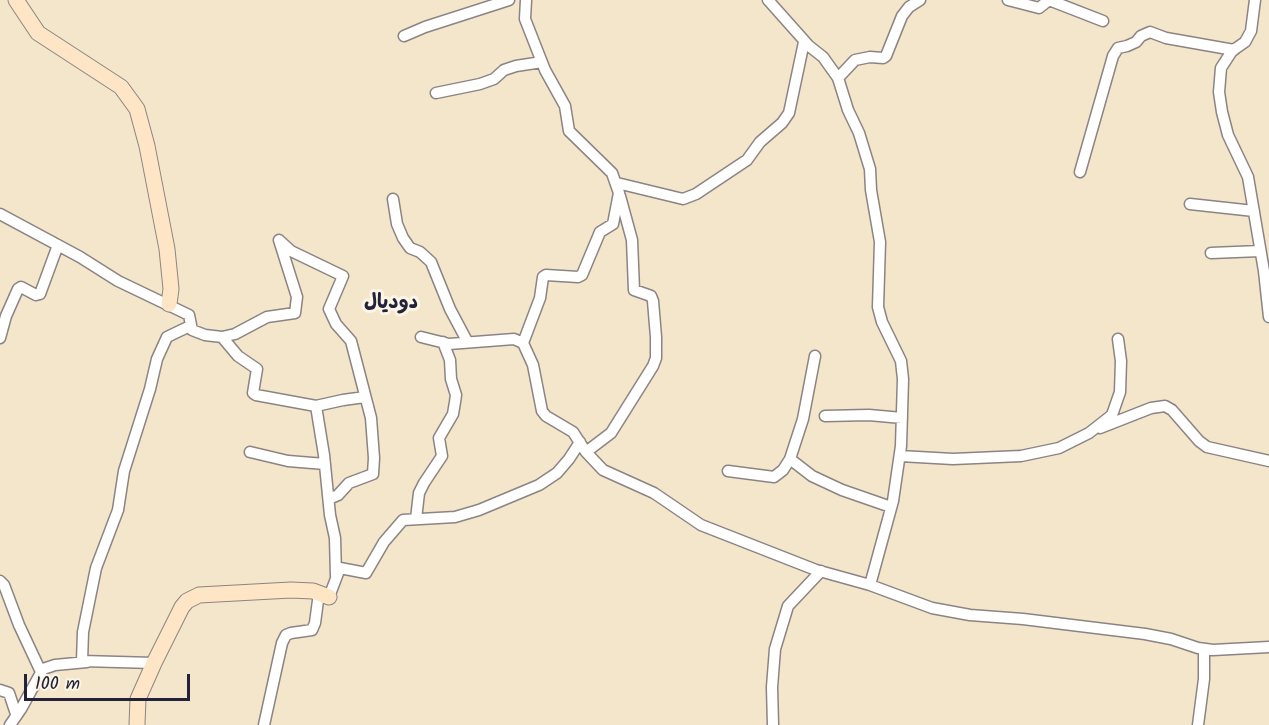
<!DOCTYPE html>
<meta charset="utf-8">
<style>
body{margin:0}
#map{position:relative;width:1269px;height:725px;overflow:hidden;background:#f4e6cb;font-family:Kalam,sans-serif}
canvas{display:block}
.scale{position:absolute;left:24px;top:674px;width:166px;height:27px;box-sizing:border-box;border:3px solid #22223b;border-top:0;padding-left:8px;font-size:18px;line-height:21px;white-space:nowrap;color:#22223b;-webkit-text-stroke:4px #fcf5e5;paint-order:stroke}
</style>
<div id="map">
<canvas width="1269" height="725"></canvas>
<div class="scale">100 m</div>
</div>
<script>
const c = document.querySelector('canvas').getContext('2d');
c.lineJoin = 'round';
const poly = rows => new Path2D(rows.map(r => 'M' + r).join(''));
function stroke(path, color, width, dash) { c.strokeStyle = color; c.lineWidth = width; c.lineCap = dash ? 'butt' : 'round'; c.setLineDash(dash || []); c.stroke(path); }
function label(font, color, halo, rows, align = 'center') {
  c.font = font + ' Kalam,"Playpen Sans Arabic",sans-serif'; c.lineWidth = 6; c.setLineDash([]); c.textBaseline = 'middle'; c.strokeStyle = halo; c.fillStyle = color; for (const [text, x, y, turn = 0] of rows) {
    c.save(); c.translate(x, y); c.rotate((+turn || 0) * Math.PI / 180); c.textAlign = isNaN(turn) ? turn : align; if (halo) c.strokeText(text, 0, 0); c.fillText(text, 0, 0); c.restore();
  }
}
const street = poly([
 [768,0,809,46,823,57,838,78,848,110,859,133,870,169,871,190,880,242,878,307,882,322,901,361,903,379,901,446,893,501,870,585],
 [1008,0,1039,8,1049,0,1103,21],
 [1255,0,1251,31,1245,42,1232,51,1221,68,1219,92,1222,112,1228,135,1248,177,1264,271,1269,317],
 [404,36,425,27,509,0],
 [838,78,855,60,870,57,883,58,886,56,902,16,909,7,920,0],
 [436,93,480,84,494,79,504,70,516,66,542,62],
 [1080,172,1113,56,1118,48,1127,46,1136,42,1141,36,1150,32,1166,38,1234,50],
 [617,183,683,199,696,194,747,160,760,142,782,123,789,113,804,42],
 [393,199,397,224,403,238,410,248,420,252,431,262,450,309,467,341],
 [1190,204,1254,211],
 [0,214,80,257,118,281,189,315,192,330,205,335,222,337,235,334,267,317,295,313,297,297,279,240],
 [280,241,291,251,343,276,329,309,336,324,351,341,371,418,374,458,373,474,349,483,338,495,329,499],
 [1211,253,1260,251],
 [222,337,238,356,257,369,253,393,256,395,316,406,324,455,330,515,335,538,336,576],
 [421,337,449,344,514,339,523,343,533,365,542,411,546,416,573,432,586,452,603,470,654,493,701,525,816,570,870,585,932,608,970,615,1023,619,1145,634,1171,639,1198,648,1213,650,1269,647],
 [0,338,6,316,18,289,21,287,36,295,40,294,58,245],
 [523,343,540,298,543,277,546,275,578,277,582,275,600,232,613,224,619,193,612,173,569,131,565,106,545,70,525,19,526,0],
 [316,406,343,400,365,397],
 [825,416,869,415,902,418],
 [1100,428,1151,408,1165,406,1172,410,1199,441,1207,447,1269,461],
 [250,452,288,461,325,464],
 [586,452,611,433,653,366,656,358,656,337,653,301,651,296,634,290,632,240,620,196],
 [900,456,953,459,1021,456,1059,448,1089,433,1112,415,1120,392,1121,361,1118,339],
 [790,459,812,476,842,490,891,507],
 [728,471,774,477,783,470,790,459,803,419,815,356],
 [416,519,419,493,424,483,442,456,439,438,453,414,455,402,456,395,451,379,450,360,443,342],
 [0,581,4,585,19,625,41,672],
 [329,597,340,568,366,573,384,542,403,520,455,517,479,510,539,485,557,473,569,459,580,442],
 [154,663,82,661,83,632,96,568,118,510,124,471,150,389,157,359,167,337,190,326],
 [0,690,9,693,16,714],
 [10,725,21,709,43,669,55,665,87,662],
 [264,725,282,643,286,635,291,633,312,630,315,623,319,593],
 [773,725,772,687,775,649,788,606,821,571],
 [1198,725,1204,679,1204,649]
]);
const secondary = poly([
 [16,0,38,33,121,87,137,109,147,146,167,249,171,289,169,304],
 [137,725,138,699,154,663,182,607,187,601,199,595,291,590,313,591,329,597]
]);
stroke(street, '#8b8483', 13);
stroke(secondary, '#8b8483', 17);
stroke(street, '#fff', 10);
stroke(secondary, '#fee5c5', 15);
label('bold 20px', '#22223b', '#fcf5e5', [
 ["دودیال",391,305]
]);
</script>
